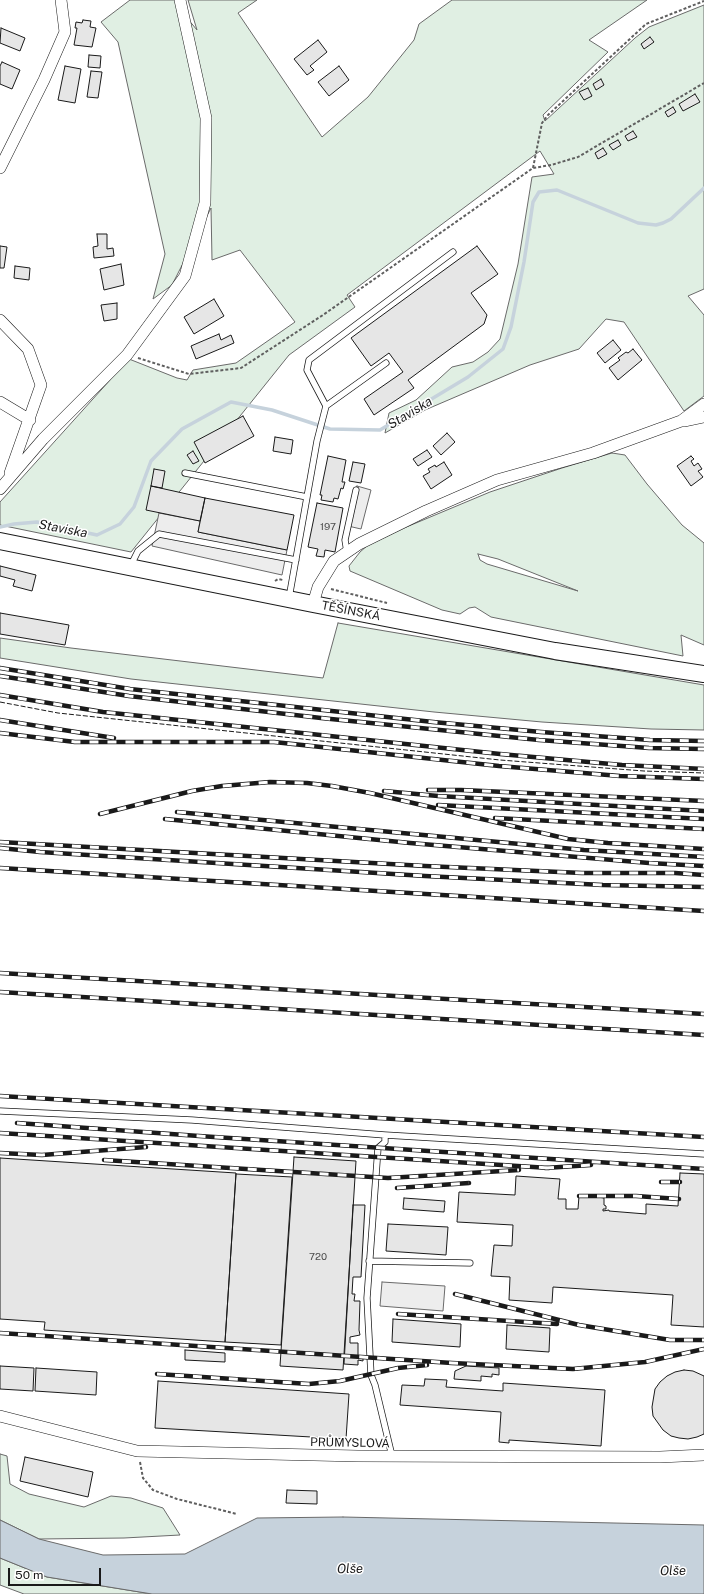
<!DOCTYPE html>
<meta charset="utf-8">
<style>
body{margin:0}
#map{position:relative;width:704px;height:1594px;overflow:hidden;background:#fff;font-family:"Public Sans",sans-serif}
canvas{display:block}
.scale{position:absolute;left:8px;top:1568px;width:93px;height:18px;box-sizing:border-box;border:2px solid #1a1a1a;border-top:0;padding-left:5px;font-size:12px;line-height:14px;white-space:nowrap;color:#1a1a1a;-webkit-text-stroke:3px #fff;paint-order:stroke}
</style>
<div id="map">
<canvas width="704" height="1594"></canvas>
<div class="scale">50 m</div>
</div>
<script>
const c = document.querySelector('canvas').getContext('2d');
c.lineJoin = 'round';
function paint(path, color) { c.fillStyle = color; c.fill(path, 'evenodd'); }
const poly = rows => new Path2D(rows.map(r => 'M' + r).join(''));
function stroke(path, color, width, dash) { c.strokeStyle = color; c.lineWidth = width; c.lineCap = dash ? 'butt' : 'round'; c.setLineDash(dash || []); c.stroke(path); }
function label(font, color, halo, rows, align = 'center') {
  c.font = font + ' "Public Sans",sans-serif'; c.lineWidth = 3; c.setLineDash([]); c.textBaseline = 'middle'; c.strokeStyle = halo; c.fillStyle = color; for (const [text, x, y, turn = 0] of rows) {
    c.save(); c.translate(x, y); c.rotate((+turn || 0) * Math.PI / 180); c.textAlign = isNaN(turn) ? turn : align; if (halo) c.strokeText(text, 0, 0); c.fillText(text, 0, 0); c.restore();
  }
}
const green = poly([
 [130,0,176,0,178,7,197,30,188,0,257,0,238,13,322,137,368,97,414,40,419,24,452,0,647,0,589,40,608,52,543,115,545,121,635,38,649,27,704,5,704,289,688,296,704,315,704,396,684,411,624,322,606,319,579,349,530,365,425,410,385,433,389,413,416,400,452,367,473,362,488,352,500,339,518,264,532,177,554,174,540,151,347,295,355,307,289,355,131,552,0,525,0,502,129,359,177,378,187,380,193,370,236,363,295,322,240,250,212,260,211,208,172,285,153,299,165,254,118,42,101,22,130,0],
 [612,453,625,455,647,484,682,525,704,543,704,645,681,635,683,656,491,617,475,607,469,608,460,614,442,610,350,571,349,566,360,552,368,545,404,528,490,492,562,468,612,453],
 [478,554,498,559,578,591,487,564,480,560,478,554],
 [338,623,704,685,704,730,651,729,542,722,434,712,131,679,0,658,0,638,71,648,323,678,338,623],
 [0,1454,7,1456,10,1484,29,1494,84,1507,111,1496,131,1498,163,1508,180,1535,124,1538,39,1539,0,1520,0,1454],
 [0,1558,47,1577,152,1594,24,1594,0,1585,0,1558]
]);
paint(green, '#e0efe3');
stroke(green, '#6a6a6a', 1);
const parking = poly([
 [357,486,371,490,361,529,348,526,357,486],
 [159,513,200,521,198,532,287,550,282,575,152,546,159,513],
 [382,1282,445,1286,443,1311,380,1306,382,1282]
]);
paint(parking, '#ededed');
stroke(parking, '#6a6a6a', 1);
const water = poly([
 [343,1517,704,1525,704,1594,152,1594,47,1577,0,1558,0,1520,39,1539,103,1555,185,1554,257,1518,343,1517]
]);
paint(water, '#c6d2dc');
stroke(water, '#6a6a6a', 1);
stroke(poly([
 [0,527,14,524,37,522,97,535,120,524,134,507,151,461,182,429,231,402,272,410,330,429,380,430,468,377,503,349,511,327,524,262,533,202,539,192,557,190,638,223,656,225,663,223,671,219,704,188]
]), '#c6d2dc', 3.5);
const building = poly([
 [83,20,91,21,90,27,96,28,92,47,74,45,77,28,75,28,76,22,82,23,83,20],
 [1,28,25,38,20,51,0,43,1,28],
 [650,37,654,42,644,49,641,44,650,37],
 [318,40,327,52,310,66,314,70,307,75,294,59,318,40],
 [89,55,101,56,100,68,88,67,89,55],
 [2,62,20,70,12,89,0,84,0,66,2,62],
 [65,66,81,69,75,103,58,100,65,66],
 [339,66,349,80,329,96,318,82,339,66],
 [91,71,102,72,98,98,87,97,91,71],
 [601,79,604,85,596,90,593,84,601,79],
 [588,88,592,96,584,100,579,92,588,88],
 [695,94,700,102,683,111,679,104,695,94],
 [673,107,676,112,668,117,665,112,673,107],
 [633,131,637,137,628,141,625,136,633,131],
 [618,140,621,145,613,150,609,145,618,140],
 [603,148,607,154,598,159,595,153,603,148],
 [97,234,107,234,107,249,113,248,114,256,94,258,93,247,98,246,97,234],
 [0,246,7,247,4,268,0,268,0,246],
 [477,246,498,274,471,293,487,315,484,324,408,380,414,388,374,415,364,399,403,372,389,353,371,366,351,338,477,246],
 [121,264,124,285,104,290,100,269,121,264],
 [15,266,30,268,29,280,14,278,15,266],
 [214,299,224,316,194,334,184,317,214,299],
 [117,303,117,319,104,321,101,305,117,303],
 [219,334,221,340,231,335,234,343,196,359,191,346,219,334],
 [613,340,621,350,605,363,597,353,613,340],
 [633,349,642,360,618,380,609,368,620,360,618,358,626,352,628,353,633,349],
 [243,416,254,436,205,463,194,442,243,416],
 [447,433,455,442,441,455,433,446,447,433],
 [275,437,293,440,291,454,273,451,275,437],
 [427,450,432,457,418,466,413,459,427,450],
 [193,451,199,461,193,464,187,455,193,451],
 [328,456,346,460,342,482,345,482,343,489,341,488,338,499,334,498,333,502,321,500,322,495,320,495,328,456],
 [691,456,694,459,691,461,694,466,698,463,702,469,698,471,703,477,691,486,677,466,691,456],
 [353,462,365,464,361,483,349,481,353,462],
 [444,462,452,475,431,489,423,476,430,472,428,469,435,465,436,467,444,462],
 [154,469,165,471,162,488,151,486,154,469],
 [151,486,205,498,200,521,146,510,151,486],
 [205,498,294,515,287,550,198,532,205,498],
 [317,503,343,508,335,552,325,550,324,557,316,556,318,549,308,547,317,503],
 [0,566,36,575,32,591,13,586,15,580,0,576,0,566],
 [0,613,69,625,65,645,0,634,0,613],
 [294,1157,356,1161,343,1370,280,1366,294,1157],
 [0,1158,236,1173,225,1342,44,1330,45,1322,0,1319,0,1158],
 [680,1173,704,1174,704,1327,671,1325,673,1295,553,1287,552,1303,509,1300,510,1277,491,1276,494,1245,512,1246,513,1225,457,1222,459,1192,515,1195,516,1176,560,1179,558,1199,566,1199,566,1209,578,1209,579,1196,598,1197,604,1198,604,1205,606,1206,606,1209,603,1209,603,1211,609,1210,609,1211,646,1214,646,1204,678,1206,680,1173],
 [236,1174,292,1177,281,1345,225,1342,236,1174],
 [404,1198,445,1201,444,1212,403,1209,404,1198],
 [353,1205,365,1205,361,1277,353,1277,352,1294,355,1294,354,1301,360,1301,359,1330,360,1335,350,1337,350,1343,358,1343,358,1356,363,1356,363,1361,358,1360,358,1365,344,1364,353,1205],
 [388,1224,448,1227,446,1255,386,1251,388,1224],
 [393,1319,461,1324,460,1347,392,1342,393,1319],
 [507,1325,550,1328,549,1352,506,1349,507,1325],
 [185,1350,225,1353,225,1362,185,1360,185,1350],
 [0,1366,34,1368,33,1391,0,1389,0,1366],
 [466,1366,499,1368,499,1375,492,1374,492,1377,481,1376,481,1381,454,1379,455,1371,466,1366],
 [36,1368,97,1372,96,1395,35,1391,36,1368],
 [684,1370,693,1371,704,1376,704,1434,697,1437,688,1439,679,1438,671,1436,663,1430,653,1416,652,1407,655,1389,660,1382,667,1376,675,1372,684,1370],
 [425,1379,447,1380,446,1387,503,1391,503,1383,605,1390,601,1446,509,1440,509,1443,499,1442,501,1412,400,1405,402,1385,424,1386,425,1379],
 [158,1381,349,1394,346,1439,155,1428,158,1381],
 [25,1457,93,1472,88,1497,20,1481,25,1457],
 [287,1490,317,1491,317,1504,286,1503,287,1490]
]);
paint(building, '#e6e6e6');
stroke(building, '#1a1a1a', 1);
const service = poly([
 [326,406,307,370,309,360,453,252],
 [185,473,307,497],
 [347,552,345,540,356,490],
 [131,565,138,551,159,534,296,560],
 [289,598,317,441,326,406,386,363],
 [0,1111,192,1120,385,1135,704,1154],
 [385,1135,385,1142,378,1148,367,1298,371,1375,375,1385,392,1456],
 [369,1261,470,1263]
]);
const minor = poly([
 [0,168,44,80,65,32,61,0],
 [0,320,28,349,41,385,10,473],
 [0,402,30,420],
 [684,421,704,417],
 [0,489,43,439,127,355,185,276,205,203,206,118,180,0],
 [313,604,318,587,334,561,359,544,426,511,497,480,593,453,681,421,704,404],
 [0,1416,137,1451,358,1456,660,1457,704,1455]
]);
const secondary = poly([
 [0,541,313,604,555,651,704,674]
]);
stroke(service, '#1a1a1a', 7);
stroke(minor, '#1a1a1a', 12);
stroke(secondary, '#1a1a1a', 18);
stroke(poly([
 [533,168,542,123,548,115,646,24,704,1],
 [138,358,189,374,241,368,323,315,533,168,551,165,578,157,704,83],
 [275,581,278,579,283,580],
 [331,589,387,603],
 [140,1462,143,1478,153,1490,177,1499,237,1514]
]), '#5f5f5f', 2, [3, 2]);
stroke(service, '#fff', 5.5);
stroke(minor, '#fff', 11);
stroke(secondary, '#fff', 16);
const rail = poly([
 [0,668,130,689,433,722,541,732,650,740,704,741],
 [0,676,129,696,321,718,539,740,649,748,704,749],
 [0,695,103,712,500,754,622,765,704,769],
 [0,720,114,738],
 [0,733,75,742,274,742,499,766,620,776,704,779],
 [428,790,461,790,704,801],
 [384,791,438,796,704,811],
 [438,805,704,819],
 [177,812,584,850,704,857],
 [100,814,192,791,222,786,270,782,307,783,332,786,370,793,568,839,608,843,704,849],
 [495,818,704,829],
 [165,819,410,843,649,863,704,866],
 [0,842,425,866,582,873,675,873,704,875],
 [0,848,40,852,425,876,603,885,704,887],
 [0,868,704,911],
 [0,973,704,1014],
 [0,992,704,1035],
 [0,1096,704,1137],
 [17,1123,199,1136,704,1169],
 [0,1133,549,1168],
 [0,1153,42,1155,146,1147],
 [104,1160,388,1178,519,1170],
 [545,1168,591,1165],
 [661,1182,680,1182],
 [397,1188,469,1183],
 [579,1196,636,1196,679,1199],
 [455,1294,579,1325,670,1340,704,1340],
 [398,1314,557,1324],
 [0,1333,452,1363,573,1369,645,1362,704,1349],
 [157,1374,309,1384,340,1381,398,1368,427,1365]
]);
stroke(rail, '#1a1a1a', 4.5);
stroke(rail, '#fff', 3, [9]);
stroke(poly([
 [0,702,58,713,500,760,644,771,704,773]
]), '#1a1a1a', 1, [5, 2]);
label('10px', '#4d4d4d', null, [
 ["197",328,527],
 ["720",318,1257]
]);
label('12px', '#1a1a1a', '#fff', [
 ["TĚŠÍNSKÁ",351,611,11],
 ["PRŮMYSLOVÁ",350,1443,1]
]);
label('italic 13px', '#1a1a1a', '#fff', [
 ["Staviska",410,413,-31],
 ["Staviska",63,529,11],
 ["Olše",350,1569,-1],
 ["Olše",673,1571,-1]
]);
</script>
